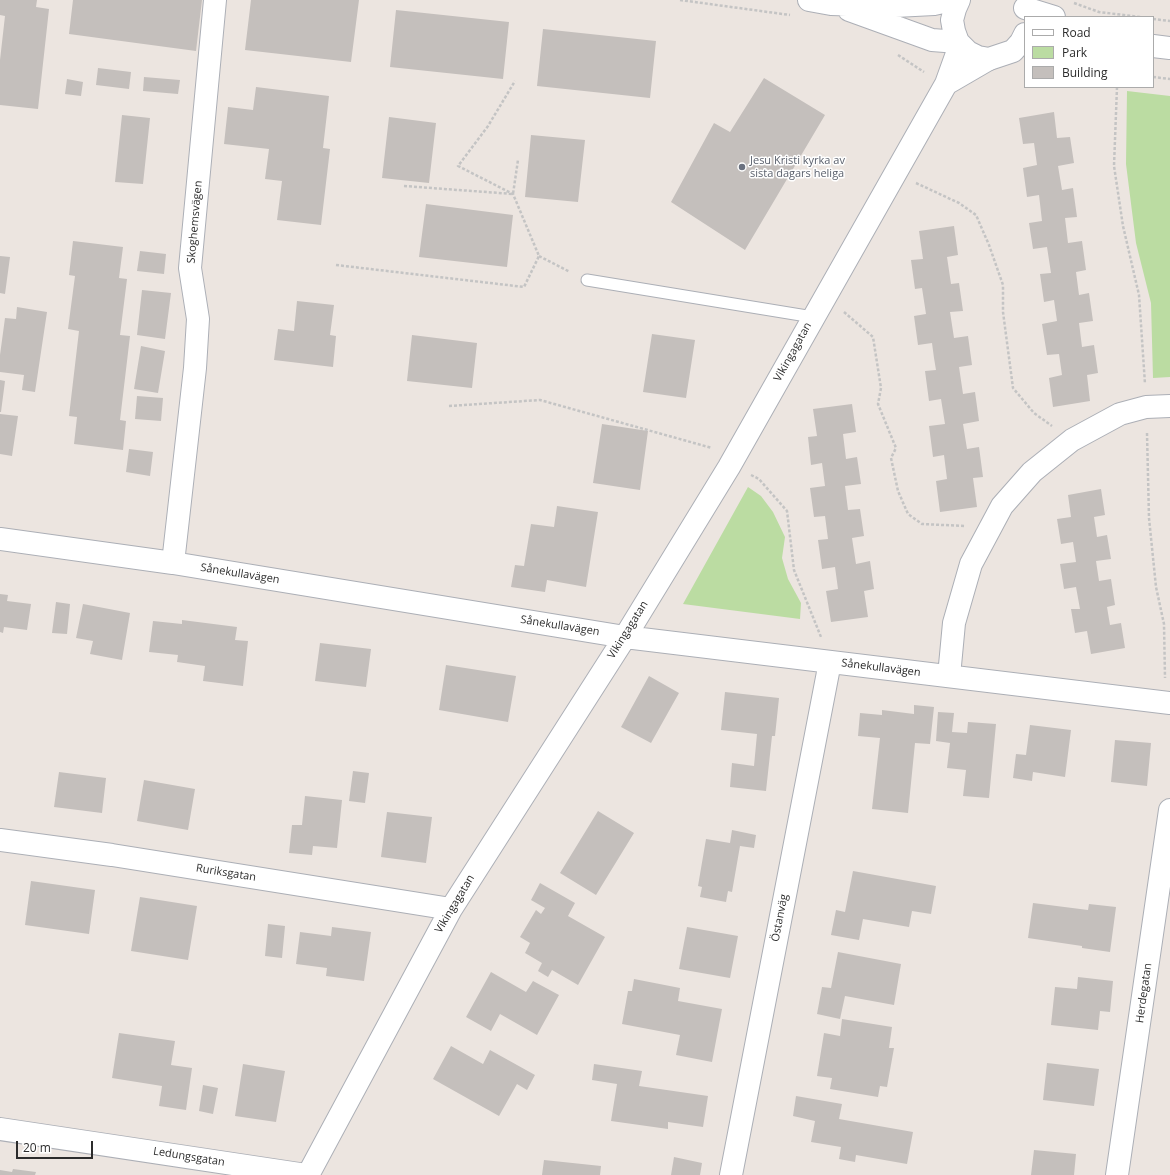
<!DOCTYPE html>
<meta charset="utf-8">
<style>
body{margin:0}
#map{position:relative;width:1170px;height:1175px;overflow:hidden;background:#ece5e0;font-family:"Open Sans",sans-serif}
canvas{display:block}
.legend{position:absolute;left:1024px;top:16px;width:130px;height:72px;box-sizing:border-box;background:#fff;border:1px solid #ababab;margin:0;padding:5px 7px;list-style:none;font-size:12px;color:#2c2c2c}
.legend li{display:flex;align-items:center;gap:8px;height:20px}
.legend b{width:20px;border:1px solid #ababab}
.scale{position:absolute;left:16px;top:1141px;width:77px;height:18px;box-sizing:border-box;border:2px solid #2c2c2c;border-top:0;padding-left:5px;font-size:12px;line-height:14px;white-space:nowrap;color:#2c2c2c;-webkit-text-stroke:3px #fff;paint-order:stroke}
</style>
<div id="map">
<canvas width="1170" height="1175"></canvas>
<ul class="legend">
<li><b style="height:5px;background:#fff"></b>Road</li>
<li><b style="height:11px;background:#bbdca2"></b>Park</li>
<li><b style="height:11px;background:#c4bfbc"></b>Building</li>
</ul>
<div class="scale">20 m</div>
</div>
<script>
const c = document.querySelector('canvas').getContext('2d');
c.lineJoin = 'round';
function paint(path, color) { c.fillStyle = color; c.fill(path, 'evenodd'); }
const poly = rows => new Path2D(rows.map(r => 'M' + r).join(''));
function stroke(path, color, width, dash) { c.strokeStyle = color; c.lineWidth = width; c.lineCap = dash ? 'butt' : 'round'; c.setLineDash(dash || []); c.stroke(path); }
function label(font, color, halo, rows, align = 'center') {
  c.font = font + ' "Open Sans",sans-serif'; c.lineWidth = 3; c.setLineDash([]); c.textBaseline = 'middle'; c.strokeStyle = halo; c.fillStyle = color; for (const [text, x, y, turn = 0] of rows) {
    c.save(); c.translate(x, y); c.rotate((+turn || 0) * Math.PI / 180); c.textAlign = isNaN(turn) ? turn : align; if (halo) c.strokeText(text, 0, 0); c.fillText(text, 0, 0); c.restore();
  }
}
paint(poly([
 [1127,91,1170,96,1170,377,1153,378,1151,303,1136,243,1126,164],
 [748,487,761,496,773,512,785,537,782,558,788,579,801,603,800,619,683,604]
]), '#bbdca2');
paint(poly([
 [0,0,37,0,36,7,49,9,38,109,0,105,0,60,5,16,0,15],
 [73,0,202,0,196,51,69,34],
 [251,0,359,0,351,62,245,50],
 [396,10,509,22,503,79,390,67],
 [543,29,656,41,650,98,537,86],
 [98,68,131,72,129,89,96,85],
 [144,77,180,80,178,94,143,91],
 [764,78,825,115,745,250,671,202,714,123,730,132],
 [67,79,83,82,81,96,65,94],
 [256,87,329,96,323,148,330,149,321,225,277,220,282,181,265,179,269,149,224,144,228,107,253,110],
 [1054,112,1057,138,1070,137,1074,163,1058,166,1062,190,1073,188,1077,217,1065,218,1068,243,1082,241,1086,270,1076,272,1079,295,1089,293,1093,321,1079,323,1082,347,1094,345,1098,373,1087,375,1090,401,1053,407,1049,378,1062,375,1059,354,1047,355,1042,324,1057,321,1054,300,1044,302,1040,274,1051,273,1047,247,1033,249,1029,223,1042,221,1039,195,1027,197,1023,168,1037,165,1034,143,1023,144,1019,118],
 [122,115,150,118,143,184,115,182],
 [389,117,436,123,429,183,382,178],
 [531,135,585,140,578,202,525,197],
 [426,204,513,215,507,267,419,257],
 [954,226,958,255,947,257,951,284,959,283,963,311,950,312,954,338,968,336,972,365,959,367,963,394,975,392,979,421,963,424,967,449,979,447,983,477,973,478,977,507,940,512,936,481,947,479,944,455,933,457,929,426,945,424,941,399,929,401,925,371,936,370,934,358,932,343,918,345,914,316,926,314,922,288,915,289,911,260,923,259,919,231],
 [73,241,123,247,119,278,127,279,120,335,130,336,120,420,126,421,123,450,74,444,77,417,69,416,79,331,68,329,75,276,69,275],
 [140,251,166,254,164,274,137,271],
 [0,256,10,257,5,294,0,293],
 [142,290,171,293,165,339,137,335],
 [297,301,334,305,330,335,336,336,333,367,274,360,278,329,294,331],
 [17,307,47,312,35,392,22,390,24,375,0,372,0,355,5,318,16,319],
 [652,334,695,340,686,398,643,392],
 [412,335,477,343,472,388,407,381],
 [141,346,165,351,158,393,134,389],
 [0,380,5,381,1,412,0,412],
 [137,396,163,398,161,421,135,419],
 [852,404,856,432,843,434,846,459,857,457,861,484,845,486,848,510,860,509,864,536,852,538,856,564,870,561,874,589,864,591,868,617,831,622,826,591,838,589,835,567,822,569,818,540,828,539,825,516,814,517,810,488,825,486,822,463,811,465,808,437,817,436,813,409],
 [0,414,18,416,12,456,0,454],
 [602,424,648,431,640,490,593,483],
 [129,449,153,452,150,476,126,472],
 [1101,489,1105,515,1094,517,1097,537,1107,535,1111,559,1096,561,1099,581,1111,579,1115,605,1107,607,1110,625,1121,623,1125,648,1091,654,1087,631,1075,633,1071,609,1080,609,1076,587,1064,589,1060,564,1076,562,1073,542,1061,544,1057,519,1071,517,1068,495],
 [557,506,598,512,586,587,547,580,545,592,511,587,515,565,524,566,531,524,554,527],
 [0,594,8,595,7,601,31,604,27,630,4,627,3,633,0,632],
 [56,602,70,604,67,634,52,633],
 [83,604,130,613,122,660,90,654,93,641,76,638],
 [182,620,237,627,235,640,248,641,243,686,203,681,205,666,177,662,178,655,149,652,153,621,182,624],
 [320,643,371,649,366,687,315,681],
 [446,665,516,676,508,722,439,710],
 [649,676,679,693,651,743,621,727],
 [725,692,779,698,775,736,772,736,766,791,730,787,732,763,754,766,757,734,721,730],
 [914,705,934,707,930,744,915,743,908,813,872,809,880,738,858,736,860,713,882,715,882,710,914,714],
 [938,712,954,713,952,732,967,733,968,722,996,724,989,798,963,796,966,770,947,768,950,743,936,741],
 [1030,725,1071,730,1065,777,1033,772,1032,781,1013,778,1016,754,1026,755],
 [1115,740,1151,743,1147,786,1111,782],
 [353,771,369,773,365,803,349,801],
 [59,772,106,778,102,813,54,807],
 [144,780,195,789,188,830,137,821],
 [305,796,342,800,337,848,313,846,312,855,289,853,292,825,302,825],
 [598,811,634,833,596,895,560,873],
 [387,812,432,817,426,863,381,857],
 [732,830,756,835,754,848,740,846,732,892,728,891,726,902,700,897,702,887,698,886,706,839,730,843],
 [853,871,936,886,931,914,912,911,909,927,863,919,859,940,831,935,836,910,845,912],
 [31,881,95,890,89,934,25,925],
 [540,883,575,903,568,916,605,937,578,985,552,970,548,977,538,971,542,963,525,953,530,943,520,937,536,910,541,914,545,908,531,900],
 [140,897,197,906,188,960,131,951],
 [1033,903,1088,910,1089,904,1116,907,1110,952,1082,948,1082,946,1028,938],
 [268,924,285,926,282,958,265,956],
 [332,927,371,932,364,981,326,976,327,968,296,964,300,932,331,936],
 [687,927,738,936,730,978,679,969],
 [838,952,901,964,894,1005,845,996,840,1019,817,1014,822,987,831,988],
 [491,972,526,992,533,981,559,995,537,1035,500,1014,491,1031,466,1017],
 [1078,977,1113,981,1110,1012,1100,1011,1098,1030,1051,1025,1055,987,1077,989],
 [634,979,680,988,678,1001,722,1009,712,1062,676,1055,680,1035,622,1024,628,991,632,991],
 [842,1019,892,1027,889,1048,894,1048,887,1087,880,1086,878,1097,830,1089,832,1078,817,1076,824,1033,840,1036],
 [119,1033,175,1041,171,1065,192,1068,186,1110,159,1106,162,1086,112,1078],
 [451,1046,483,1064,490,1050,535,1075,527,1090,517,1084,499,1116,433,1079],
 [1047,1063,1099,1069,1094,1106,1043,1100],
 [243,1064,285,1071,276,1122,235,1116],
 [594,1064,642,1071,639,1086,708,1096,703,1127,668,1122,668,1129,611,1121,617,1084,592,1080],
 [203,1085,218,1088,213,1114,199,1111],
 [796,1096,842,1104,839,1119,913,1132,907,1164,856,1155,855,1162,839,1159,841,1147,811,1142,815,1121,793,1116],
 [1034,1150,1076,1154,1074,1175,1031,1175],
 [674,1157,702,1163,700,1175,671,1175],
 [544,1160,601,1166,600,1175,542,1175],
 [13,1169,36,1172,35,1175,0,1175,0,1170,12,1172]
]), '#c4bfbc');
const lane = poly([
 [587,280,813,317]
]);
const street = poly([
 [946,84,989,59],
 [0,539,173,563,625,637,1170,703],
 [173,563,195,368,198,319,190,268,215,0],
 [949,676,954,623,971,564,1002,506,1032,472,1072,440,1120,414,1146,407,1170,406],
 [0,840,112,855,451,909],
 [0,1129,306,1175],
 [308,1175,451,909,625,637,729,467,946,84,960,45],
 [731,1175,830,662],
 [1117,1175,1170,810]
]);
const secondary = poly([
 [809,0,831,4,895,6,934,4,952,0],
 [959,0,955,9,952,20,954,31,958,42,968,52,978,57,989,59,1013,51,1021,42,1025,34],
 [1025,8,1054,17],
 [849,10,932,40,958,42],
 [1153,46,1170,48]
]);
stroke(lane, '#acafb6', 13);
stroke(street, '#acafb6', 24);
stroke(secondary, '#acafb6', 24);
stroke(poly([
 [680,0,790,15],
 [1074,3,1099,12,1140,17],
 [1153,19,1170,21],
 [898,55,924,72],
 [1153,77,1170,79],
 [1117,87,1114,166,1123,226,1139,295,1145,384],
 [916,183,959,203,976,215,989,245,1003,285,1003,312,1013,388,1034,413,1052,426],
 [404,186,513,194,518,160],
 [539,256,570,272],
 [336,265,524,287,539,256,513,194,458,166,488,126,515,81],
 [844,312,873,337,881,388,878,404,896,448,891,458,898,491,908,514,922,524,965,526],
 [449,406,540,400,712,448],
 [1147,433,1149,518,1156,587,1164,624,1165,678],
 [751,475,759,479,787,511,794,570,821,637]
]), '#c4c4c4', 2.5, [3, 2]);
stroke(lane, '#fff', 11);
stroke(street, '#fff', 22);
stroke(secondary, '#fff', 22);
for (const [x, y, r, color] of [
 [742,167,4,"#6b7280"]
]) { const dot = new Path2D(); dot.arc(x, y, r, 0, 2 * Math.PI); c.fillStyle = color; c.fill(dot); stroke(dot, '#fff', 1.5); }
label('11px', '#5b616d', '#fff', [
 ["Jesu Kristi kyrka av",750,161],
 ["sista dagars heliga",750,174]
], 'left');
label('11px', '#2c2c2c', '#fff', [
 ["Skoghemsvägen",195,222,-85],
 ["Vikingagatan",793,352,-61],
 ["Sånekullavägen",240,574,9],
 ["Sånekullavägen",560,626,9],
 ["Vikingagatan",628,630,-58],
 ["Sånekullavägen",881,668,7],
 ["Ruriksgatan",226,873,9],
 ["Vikingagatan",455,904,-59],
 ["Östanväg",780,918,-79],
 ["Herdegatan",1144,993,-82],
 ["Ledungsgatan",189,1157,9]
]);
</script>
